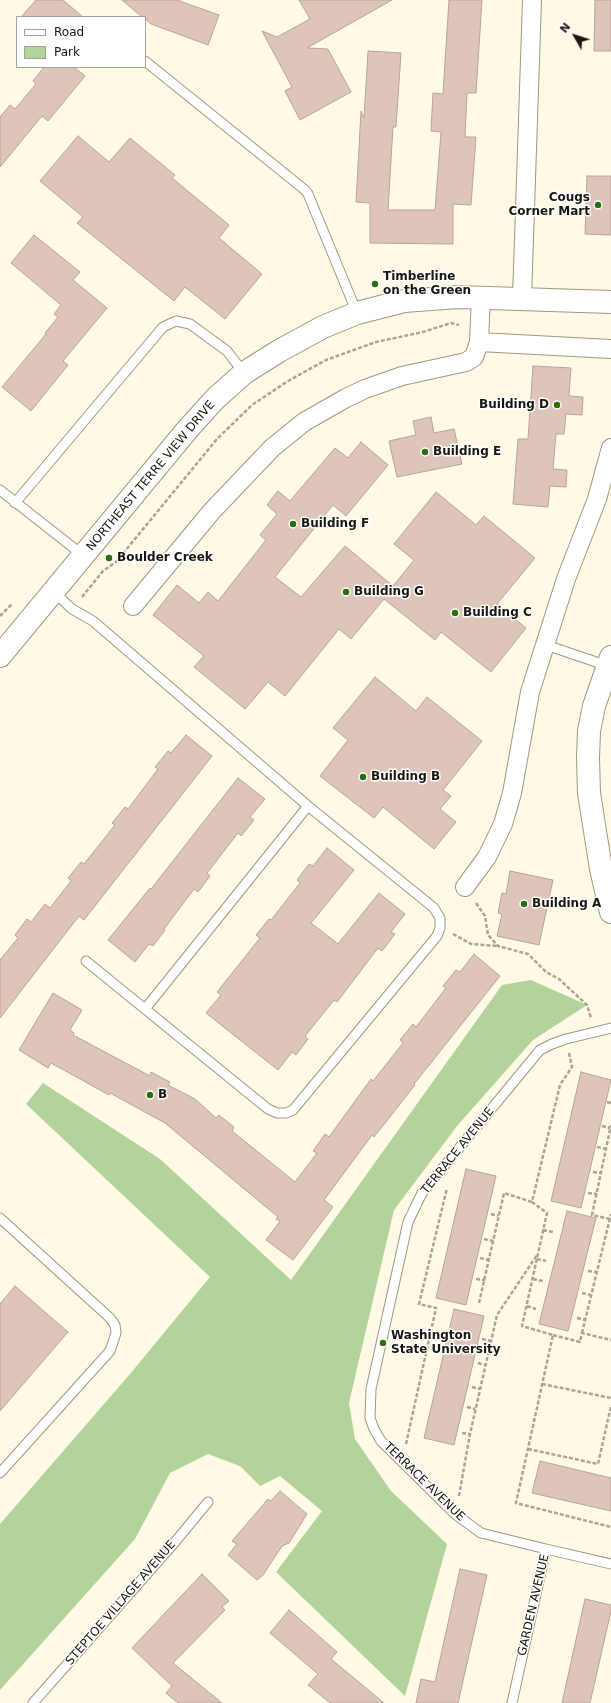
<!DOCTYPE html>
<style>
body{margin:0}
#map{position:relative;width:611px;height:1703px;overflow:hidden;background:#fff9e5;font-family:"DejaVu Sans",sans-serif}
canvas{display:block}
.legend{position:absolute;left:16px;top:16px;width:130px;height:52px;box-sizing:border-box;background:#fff;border:1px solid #a3a29f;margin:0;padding:5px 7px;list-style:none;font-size:12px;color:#19160e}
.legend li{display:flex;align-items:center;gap:8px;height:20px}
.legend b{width:20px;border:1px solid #a3a29f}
.north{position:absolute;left:555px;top:16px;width:40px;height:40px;-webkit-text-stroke:3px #fff;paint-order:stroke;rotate:309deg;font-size:11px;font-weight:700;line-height:16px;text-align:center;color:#19160e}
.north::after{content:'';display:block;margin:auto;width:14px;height:18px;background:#19160e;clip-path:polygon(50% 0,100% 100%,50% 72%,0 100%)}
</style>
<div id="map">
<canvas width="611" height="1703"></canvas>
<ul class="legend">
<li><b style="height:5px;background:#fff"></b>Road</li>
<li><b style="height:11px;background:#b2d49a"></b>Park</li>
</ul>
<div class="north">N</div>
</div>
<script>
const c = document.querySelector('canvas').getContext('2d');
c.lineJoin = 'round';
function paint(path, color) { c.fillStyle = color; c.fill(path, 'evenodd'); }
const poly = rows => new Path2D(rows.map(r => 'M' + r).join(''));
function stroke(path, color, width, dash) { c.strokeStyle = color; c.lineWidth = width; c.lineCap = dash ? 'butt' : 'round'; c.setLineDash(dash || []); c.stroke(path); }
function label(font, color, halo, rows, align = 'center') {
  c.font = font + ' "DejaVu Sans",sans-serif'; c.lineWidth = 3; c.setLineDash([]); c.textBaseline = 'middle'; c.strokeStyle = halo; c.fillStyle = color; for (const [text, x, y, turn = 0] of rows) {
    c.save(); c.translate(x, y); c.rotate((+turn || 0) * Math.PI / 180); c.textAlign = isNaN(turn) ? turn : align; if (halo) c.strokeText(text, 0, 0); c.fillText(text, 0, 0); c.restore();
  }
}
paint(poly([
 [531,980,587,1005,533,1040,457,1126,394,1210,349,1403,355,1439,391,1491,447,1544,405,1696,276,1572,322,1511,280,1476,260,1486,240,1466,208,1454,170,1473,135,1539,0,1690,0,1524,130,1374,210,1277,26,1104,43,1083,160,1159,291,1280,502,985]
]), '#b2d49a');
const building = poly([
 [36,0,63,0,83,17,21,17,36,0],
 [122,0,177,0,219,15,208,45,151,24,145,19,145,17,142,17,122,0],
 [299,0,392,0,307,48,328,49,351,92,300,120,285,91,292,87,262,31,277,37,310,19,299,0],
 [449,0,482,0,476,93,467,93,465,137,476,137,471,205,453,204,453,244,370,243,370,203,356,202,361,111,364,118,368,51,401,53,396,127,393,127,388,210,435,210,441,132,431,131,433,93,443,94,449,0],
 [595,0,611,0,611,51,594,51,595,0],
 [44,67,74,67,85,76,48,121,42,116,0,167,0,117,10,105,15,109,36,84,33,81,44,67],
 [78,136,109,162,130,138,175,175,172,178,229,225,219,238,262,274,225,319,185,287,174,301,77,223,83,217,40,181,78,136],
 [587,176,611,176,611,235,585,234,587,176],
 [34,235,80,272,73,280,107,308,63,361,68,365,31,411,2,387,46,334,45,333,58,317,54,314,61,305,11,263,34,235],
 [533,366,571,368,569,396,583,397,582,415,566,414,564,434,556,434,553,469,567,470,566,487,550,486,548,507,513,504,518,439,528,439,533,366],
 [431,417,434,433,454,429,462,464,397,477,389,441,416,435,413,421,431,417],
 [361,442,388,465,346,516,333,505,275,577,301,597,345,546,393,586,414,560,394,544,436,492,476,525,484,516,535,558,497,604,526,628,491,672,441,632,435,640,384,599,351,639,339,629,285,696,268,682,245,709,194,667,204,656,153,615,177,585,199,603,208,592,218,601,266,540,260,535,277,514,267,505,278,491,290,501,335,448,348,458,361,442],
 [375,677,416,711,427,697,482,741,443,790,451,796,440,809,456,822,434,849,383,807,374,818,320,776,348,740,333,728,375,677],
 [186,735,212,756,84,920,79,916,0,1018,0,960,18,938,15,935,27,919,31,922,45,904,50,908,71,881,68,878,81,862,84,864,115,825,112,823,125,807,128,809,158,769,155,767,168,751,171,753,186,735],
 [238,778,265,799,250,817,254,820,241,836,238,833,207,873,210,876,198,892,194,889,164,929,165,930,153,946,149,944,135,962,108,940,150,888,151,889,238,778],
 [327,848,354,870,311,923,338,944,379,893,405,914,391,932,395,934,382,951,378,948,337,1002,334,1000,305,1036,308,1039,296,1055,292,1052,278,1070,206,1013,221,995,217,992,260,938,256,935,269,919,271,920,300,883,297,880,309,864,313,866,327,848],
 [510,871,553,880,539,945,497,936,502,914,498,913,502,893,506,894,510,871],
 [474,954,500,976,414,1084,415,1085,374,1137,372,1135,324,1200,333,1207,293,1260,266,1240,280,1221,276,1219,278,1217,165,1123,110,1093,109,1095,51,1063,48,1068,19,1050,53,993,82,1010,70,1030,74,1033,73,1035,150,1076,151,1072,170,1082,168,1085,195,1099,216,1118,219,1115,234,1127,232,1131,295,1182,317,1153,313,1151,325,1134,329,1137,371,1079,373,1081,403,1043,400,1040,413,1024,416,1027,446,988,443,986,456,970,460,972,474,954],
 [581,1072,611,1080,581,1208,551,1201,581,1072],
 [466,1169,496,1176,466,1305,436,1298,466,1169],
 [567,1211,596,1218,568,1331,539,1324,567,1211],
 [15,1286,68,1332,0,1411,0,1304,15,1286],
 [454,1309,484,1316,454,1445,424,1438,454,1309],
 [540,1461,611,1478,611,1511,532,1493,540,1461],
 [280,1491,307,1514,289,1543,282,1546,263,1575,257,1580,228,1555,237,1544,232,1541,268,1499,271,1501,280,1491],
 [460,1569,487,1575,458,1703,416,1703,421,1679,435,1682,460,1569],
 [202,1574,229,1601,222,1607,225,1610,173,1663,222,1703,178,1703,166,1693,172,1686,132,1648,202,1574],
 [585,1599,611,1605,611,1611,590,1703,562,1703,585,1599],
 [289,1610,337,1652,331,1659,384,1703,330,1703,308,1685,318,1674,270,1633,289,1610]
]);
paint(building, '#dec5b9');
stroke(building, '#bba396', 1);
const service = poly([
 [145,61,305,190,308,194,357,313],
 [0,490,84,556],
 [15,503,163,327,176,321,190,324,227,351,244,373],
 [54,592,72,609,93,621,308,806,145,1009,268,1109,277,1113,286,1113,293,1110,437,936,440,928,440,918,434,908,308,806],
 [546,645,608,666],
 [86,961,145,1009],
 [0,1218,110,1318,115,1325,116,1333,110,1351,0,1473],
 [546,1549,481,1533,455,1514,381,1441,374,1429,370,1418,371,1389,408,1222,422,1193,540,1050,552,1044,566,1039,611,1028],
 [33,1703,175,1542,208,1502],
 [512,1703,546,1549,611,1564]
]);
const minor = poly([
 [522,298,532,0],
 [479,342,481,297],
 [133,606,212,511,272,448,304,422,346,398,365,389,402,376,466,362,474,357,479,342,611,349],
 [465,887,487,857,503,824,512,793,530,692,566,579,597,499,611,448]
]);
const tertiary = poly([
 [611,657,594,706,589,731,588,758,589,793,601,869,611,912]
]);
const secondary = poly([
 [0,656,187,430,215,399,244,373,279,351,323,327,357,313,404,301,458,297,611,302]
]);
stroke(service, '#9f9881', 11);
stroke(minor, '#9f9881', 20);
stroke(tertiary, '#9f9881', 24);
stroke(secondary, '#9f9881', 24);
stroke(poly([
 [82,597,103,571,116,562,217,439,252,405,288,381,326,360,376,342,423,332,451,323,459,325],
 [0,616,12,604],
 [476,903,485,916,488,935,498,946,528,954,546,972,559,979,587,1005,591,1018],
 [453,934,471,944,498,946],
 [569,1053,572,1067,560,1085,532,1202,547,1213,522,1326,553,1335,516,1503,611,1527],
 [607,1102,611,1103],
 [602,1126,610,1128],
 [597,1147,606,1149],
 [593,1172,601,1173],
 [588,1193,597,1194],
 [491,1214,498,1216],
 [610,1219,592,1215,611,1125],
 [543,1230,553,1232],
 [484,1239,493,1241],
 [480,1258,489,1260],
 [537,1259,546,1261],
 [588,1271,597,1272],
 [476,1279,485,1280],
 [533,1279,543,1281],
 [582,1293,591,1295],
 [479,1303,504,1193,532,1202],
 [527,1306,536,1309],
 [577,1318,585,1320],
 [582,1333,611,1214],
 [553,1335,580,1342,582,1333,611,1340],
 [482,1339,491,1341],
 [478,1363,485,1365],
 [542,1384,611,1398],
 [472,1387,480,1389],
 [467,1407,475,1409],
 [462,1433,470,1434],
 [406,1444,436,1308,419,1304,447,1188],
 [528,1449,598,1464,611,1406],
 [459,1496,470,1434,497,1315,537,1255]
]), '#aaa596', 2.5, [4, 2]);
stroke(service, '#fff', 9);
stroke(minor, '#fff', 18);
stroke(tertiary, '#fff', 22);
stroke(secondary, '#fff', 22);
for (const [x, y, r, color] of [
 [598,205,4,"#296f0c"],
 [375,284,4,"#296f0c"],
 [557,405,4,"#296f0c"],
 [425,452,4,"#296f0c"],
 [293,524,4,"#296f0c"],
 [109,558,4,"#296f0c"],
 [346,592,4,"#296f0c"],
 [455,613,4,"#296f0c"],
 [363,777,4,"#296f0c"],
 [524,904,4,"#296f0c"],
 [150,1095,4,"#296f0c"],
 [383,1343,4,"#296f0c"]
]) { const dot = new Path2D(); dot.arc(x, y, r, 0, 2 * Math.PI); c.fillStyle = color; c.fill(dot); stroke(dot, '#fff', 1.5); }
label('bold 12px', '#19160e', '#fff', [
 ["Cougs",590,198,"right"],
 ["Corner Mart",590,212,"right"],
 ["Timberline",383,277],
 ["on the Green",383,291],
 ["Building D",549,405,"right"],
 ["Building E",433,452],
 ["Building F",301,524],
 ["Boulder Creek",117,558],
 ["Building G",354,592],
 ["Building C",463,613],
 ["Building B",371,777],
 ["Building A",532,904],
 ["B",158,1095],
 ["Washington",391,1336],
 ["State University",391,1350]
], 'left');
label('12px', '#19160e', '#fff', [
 ["NORTHEAST TERRE VIEW DRIVE",151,476,-50],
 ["TERRACE AVENUE",458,1151,-51],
 ["TERRACE AVENUE",424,1482,44],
 ["STEPTOE VILLAGE AVENUE",121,1603,-49],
 ["GARDEN AVENUE",534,1605,-77]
]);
</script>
